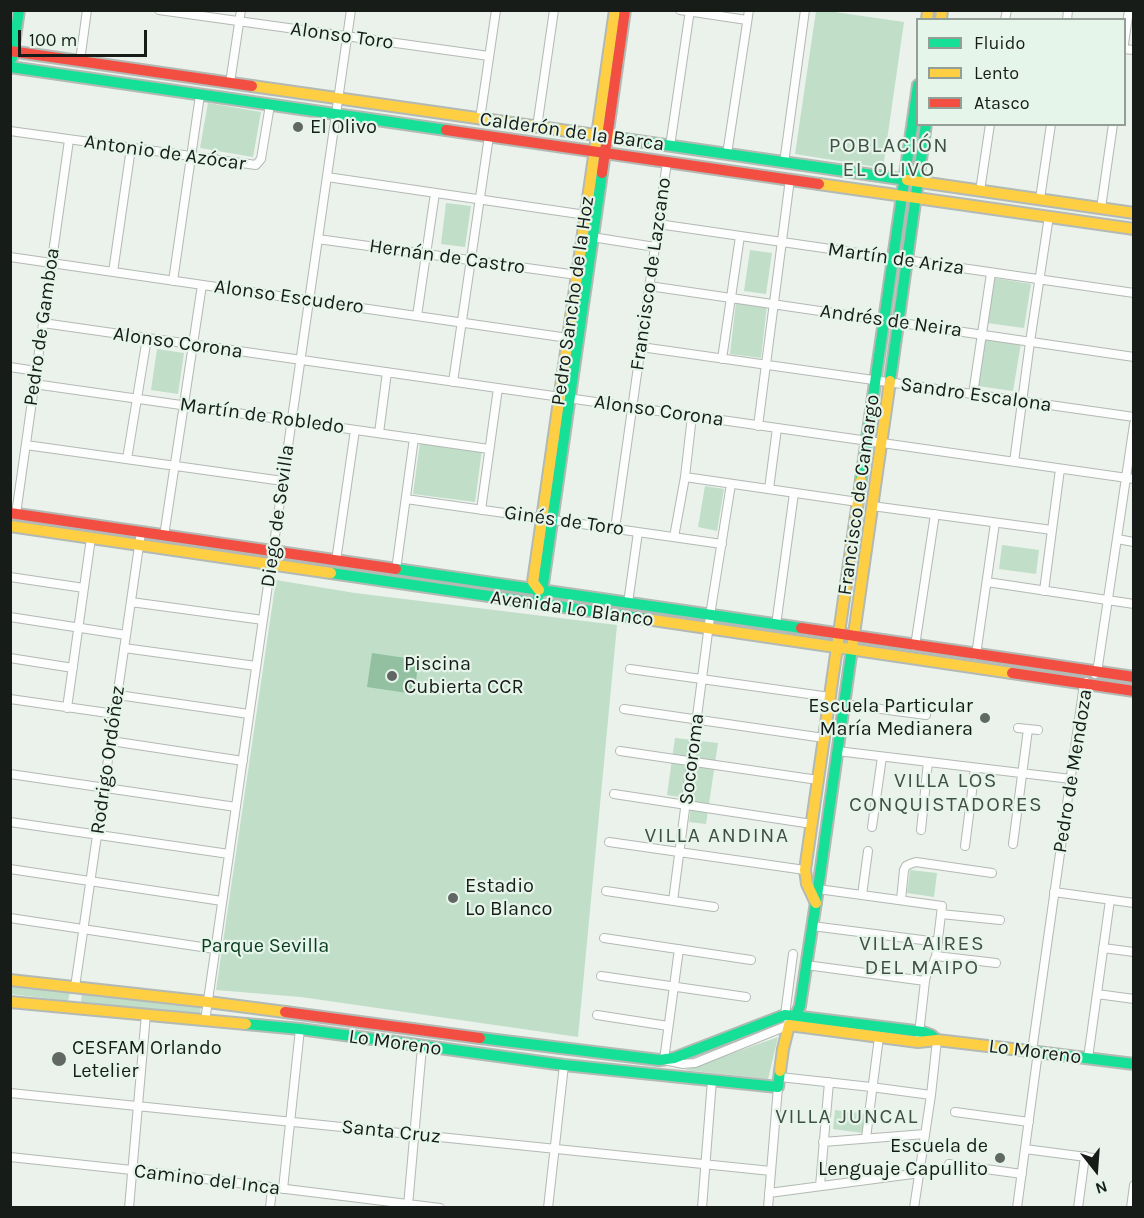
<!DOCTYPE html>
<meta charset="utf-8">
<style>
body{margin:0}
#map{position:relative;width:1144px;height:1218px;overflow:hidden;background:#eaf2eb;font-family:Karla,sans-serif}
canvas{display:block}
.frame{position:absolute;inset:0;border:12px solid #171c18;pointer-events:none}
.legend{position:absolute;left:916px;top:18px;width:210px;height:108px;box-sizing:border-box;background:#e6f5ea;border:2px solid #939e96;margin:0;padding:8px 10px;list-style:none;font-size:18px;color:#171c18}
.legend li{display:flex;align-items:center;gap:12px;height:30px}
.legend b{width:30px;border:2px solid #939e96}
.north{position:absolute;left:1066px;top:1140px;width:60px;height:60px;-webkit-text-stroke:4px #e6f5ea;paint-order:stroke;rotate:163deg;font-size:16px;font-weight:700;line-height:24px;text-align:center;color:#171c18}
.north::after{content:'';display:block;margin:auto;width:21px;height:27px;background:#171c18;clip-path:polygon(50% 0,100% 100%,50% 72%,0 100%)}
.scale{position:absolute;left:18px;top:30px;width:129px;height:27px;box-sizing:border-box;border:3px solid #171c18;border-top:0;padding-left:8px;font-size:18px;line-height:21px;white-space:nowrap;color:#171c18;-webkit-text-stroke:4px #e6f5ea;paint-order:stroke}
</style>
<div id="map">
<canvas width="1144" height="1218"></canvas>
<div class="frame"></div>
<ul class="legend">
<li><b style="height:8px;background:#16e098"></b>Fluido</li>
<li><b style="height:8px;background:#ffcf43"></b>Lento</li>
<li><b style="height:8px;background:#f24e42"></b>Atasco</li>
</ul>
<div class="north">N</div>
<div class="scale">100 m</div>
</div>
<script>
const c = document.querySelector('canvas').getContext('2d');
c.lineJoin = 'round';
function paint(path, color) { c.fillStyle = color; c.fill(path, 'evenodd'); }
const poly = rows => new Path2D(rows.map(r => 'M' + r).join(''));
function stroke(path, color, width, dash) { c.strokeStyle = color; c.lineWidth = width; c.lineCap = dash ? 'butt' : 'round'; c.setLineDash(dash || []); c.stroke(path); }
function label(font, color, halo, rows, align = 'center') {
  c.font = font + ' Karla,sans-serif'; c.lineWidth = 4.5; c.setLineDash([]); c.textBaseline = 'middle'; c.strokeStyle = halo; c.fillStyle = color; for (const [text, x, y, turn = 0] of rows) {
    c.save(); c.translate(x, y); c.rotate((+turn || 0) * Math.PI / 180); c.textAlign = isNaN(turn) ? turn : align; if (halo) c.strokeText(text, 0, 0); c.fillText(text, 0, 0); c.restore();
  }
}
paint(poly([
 [816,11,828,11,904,22,883,168,795,154],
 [208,103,261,112,253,157,200,148],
 [446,203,471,206,465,247,441,244],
 [750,250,772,253,766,294,744,291],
 [994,278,1031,284,1024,328,987,323],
 [736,302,767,305,761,358,730,354],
 [986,338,1021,343,1013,391,978,386],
 [157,349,184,353,178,394,151,390],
 [420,442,482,450,475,502,413,494],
 [705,486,724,489,717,531,698,527],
 [1002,545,1039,550,1036,574,999,569],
 [276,580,355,593,617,625,578,1037,301,997,216,990],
 [675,738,718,743,706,824,689,822,692,799,667,795],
 [910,870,937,873,934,897,907,893],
 [11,981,71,988,68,1001,11,994],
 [82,992,201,1006,200,1015,81,1002],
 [778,1037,768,1079,685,1070],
 [835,1110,866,1114,863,1133,833,1129]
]), '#c0dec8');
paint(poly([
 [372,653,419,660,414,694,367,687]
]), '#92c0a0');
const street = poly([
 [159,10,489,56],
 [680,10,747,20],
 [1005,20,1007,10],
 [1067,20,1068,10],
 [1124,44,1129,10],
 [1124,49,1134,50],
 [80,61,87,10],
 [230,83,241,10],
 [480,119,496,10],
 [537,127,554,10],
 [10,131,256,165,261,159,270,105],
 [670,146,690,10],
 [727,154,749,10],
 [784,163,805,10],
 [327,177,586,215],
 [980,191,990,124],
 [1040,199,1051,124],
 [1101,208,1113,124],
 [658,224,1134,293],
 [592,237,655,247],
 [318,239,577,275],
 [10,257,568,338],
 [113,272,131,148],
 [173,281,200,95],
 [649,286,1134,357],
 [417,316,435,193],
 [43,323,1134,479],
 [641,347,1134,417],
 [722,359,740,236],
 [10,367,36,371],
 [453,382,489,136],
 [34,384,489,449],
 [973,394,991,273],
 [758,426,790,179],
 [379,433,387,372],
 [26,445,283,481],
 [127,459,147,338],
 [1014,462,1030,342,1049,216],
 [685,477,858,502],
 [769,489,777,428],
 [406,499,722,544],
 [872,506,1052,530],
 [481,510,498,388],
 [16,514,69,140],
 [615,529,667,162],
 [164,536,202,285],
 [674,537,685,477,692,416],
 [1117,539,1134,542],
 [336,561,355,430],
 [396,570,414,438],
 [10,577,84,588],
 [987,582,1134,604],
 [1044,591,1060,469],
 [131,602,263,620],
 [628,603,638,532],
 [10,617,126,635],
 [776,625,794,493],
 [915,646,935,514],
 [124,648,256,666],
 [976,655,995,523],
 [10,658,73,668],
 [630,669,830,697],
 [1095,674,1097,672,1098,666,1134,424],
 [118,695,249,714],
 [10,699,115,714],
 [843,704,926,715],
 [67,708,91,538],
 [624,709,824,738],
 [1018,728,1038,730],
 [111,741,243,761],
 [620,751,818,780],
 [837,751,1071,779],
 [10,774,236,807],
 [614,794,812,824],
 [10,822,229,854],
 [872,827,882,757],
 [921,830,928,762],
 [609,842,805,870],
 [1013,844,1028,729],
 [965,846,975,768],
 [10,869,222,901],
 [818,889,942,906,936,956,933,964,927,972,925,981,919,1034],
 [606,891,714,907],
 [1054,892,1134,903],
 [862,895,868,851],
 [901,900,904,870,906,866,910,864,916,862,992,873],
 [673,901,711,609,731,484],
 [941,914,1000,920],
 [10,918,215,949],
 [812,926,938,942],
 [604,938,751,960],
 [1103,948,1134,952],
 [679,949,664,1060,683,1064,695,1063,789,1025],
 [936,956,996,963],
 [806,965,925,981],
 [601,976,746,997],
 [75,987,141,532],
 [1097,994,1134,999],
 [597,1015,668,1026],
 [786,1018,785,1015,793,954],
 [205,1021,351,10],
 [1032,1051,1084,684,1086,682],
 [1088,1058,1110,900],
 [780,1077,871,1087,931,1095],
 [10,1093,771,1171],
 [955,1112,1029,1122],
 [866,1138,879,1037],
 [823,1142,925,1134],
 [1025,1149,1094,1158],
 [10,1157,132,1170,440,1208],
 [949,1164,1022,1174],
 [820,1186,829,1082],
 [283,1189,300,1029],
 [769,1193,920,1173],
 [408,1206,422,1047],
 [129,1208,146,1014],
 [270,1208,272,1188],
 [548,1208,564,1065],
 [702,1208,712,1080],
 [768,1208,778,1087],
 [914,1208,931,1095,937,1040],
 [1017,1208,1038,1052],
 [1078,1208,1085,1156],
 [1131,1208,1134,1185]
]);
const fast = poly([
 [12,58,19,10],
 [10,67,446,130],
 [617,138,907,180],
 [890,381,926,124],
 [861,480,918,85],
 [396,569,801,628],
 [331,573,646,619],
 [537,603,539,590,543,584,602,173],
 [796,1015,800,1006,818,889,852,648],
 [246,1024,300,1029,564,1065,778,1087,780,1071],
 [480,1038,659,1060,674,1058,785,1015,923,1032,931,1035,937,1040],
 [1021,1050,1134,1064]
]);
const slow = poly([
 [927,20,928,10],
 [941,20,942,10],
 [252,86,617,138],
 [907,180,1134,213],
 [819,184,1134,229],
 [10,526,331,573],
 [539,590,533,582,615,10],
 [646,619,1012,673],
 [852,648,890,381],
 [816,903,807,884,805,870,861,480],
 [10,980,208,1002,285,1012],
 [10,1002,246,1024],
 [780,1071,783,1049,789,1025,918,1042,937,1040,1021,1050]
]);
const jam = poly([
 [10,51,252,86],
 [446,130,819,184],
 [602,173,625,10],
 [10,513,396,569],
 [801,628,1134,677],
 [1012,673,1134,691],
 [285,1012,480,1038]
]);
stroke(street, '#b3b9b4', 10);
stroke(fast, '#b3b9b4', 14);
stroke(slow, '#b3b9b4', 14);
stroke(jam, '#b3b9b4', 14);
stroke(street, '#fcfdfc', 8);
stroke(fast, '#16e098', 10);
stroke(slow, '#ffcf43', 10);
stroke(jam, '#f24e42', 10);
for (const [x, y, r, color] of [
 [298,127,6,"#616762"],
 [392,676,6,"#616762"],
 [985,718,6,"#616762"],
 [453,898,6,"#616762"],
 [59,1059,8,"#616762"],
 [1000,1158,6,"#616762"]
]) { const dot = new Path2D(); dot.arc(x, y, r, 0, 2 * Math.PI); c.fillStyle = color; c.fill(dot); stroke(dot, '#e6f5ea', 2); }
label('20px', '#171c18', '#e6f5ea', [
 ["Alonso Toro",342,36,8],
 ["Calderón de la Barca",572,132,8],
 ["Antonio de Azócar",165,153,8],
 ["Hernán de Castro",447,257,8],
 ["Martín de Ariza",896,259,8],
 ["Francisco de Lazcano",651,274,-82],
 ["Alonso Escudero",289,297,8],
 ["Pedro Sancho de la Hoz",573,301,-82],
 ["Andrés de Neira",891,321,8],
 ["Pedro de Gamboa",42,327,-82],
 ["Alonso Corona",178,343,8],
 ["Sandro Escalona",976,395,8],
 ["Alonso Corona",659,411,8],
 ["Martín de Robledo",262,416,8],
 ["Francisco de Camargo",859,495,-82],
 ["Diego de Sevilla",278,516,-82],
 ["Ginés de Toro",564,521,8],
 ["Avenida Lo Blanco",572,609,8],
 ["Socoroma",692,759,-83],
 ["Rodrigo Ordóñez",108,760,-82],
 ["Pedro de Mendoza",1073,771,-81],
 ["Lo Moreno",395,1043,8],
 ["Lo Moreno",1035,1052,7],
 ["Santa Cruz",391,1132,6],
 ["Camino del Inca",207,1180,7]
]);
label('20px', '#171c18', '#e6f5ea', [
 ["El Olivo",310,127],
 ["Piscina",404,664],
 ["Cubierta CCR",404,687],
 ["Escuela Particular",973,706,"right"],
 ["María Medianera",973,729,"right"],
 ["Estadio",465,886],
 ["Lo Blanco",465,909],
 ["CESFAM Orlando",72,1048],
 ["Letelier",72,1071],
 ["Escuela de",988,1146,"right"],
 ["Lenguaje Capullito",988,1169,"right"]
], 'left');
label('20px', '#093a1e', '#e6f5ea', [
 ["Parque Sevilla",265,946]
]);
c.letterSpacing = '1.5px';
label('21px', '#434f46', '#e6f5ea', [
 ["POBLACIÓN",889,146],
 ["EL OLIVO",889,170],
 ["VILLA LOS",946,781],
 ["CONQUISTADORES",946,805],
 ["VILLA ANDINA",717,836],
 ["VILLA AIRES",922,944],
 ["DEL MAIPO",922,968],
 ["VILLA JUNCAL",847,1117]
]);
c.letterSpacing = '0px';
</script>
